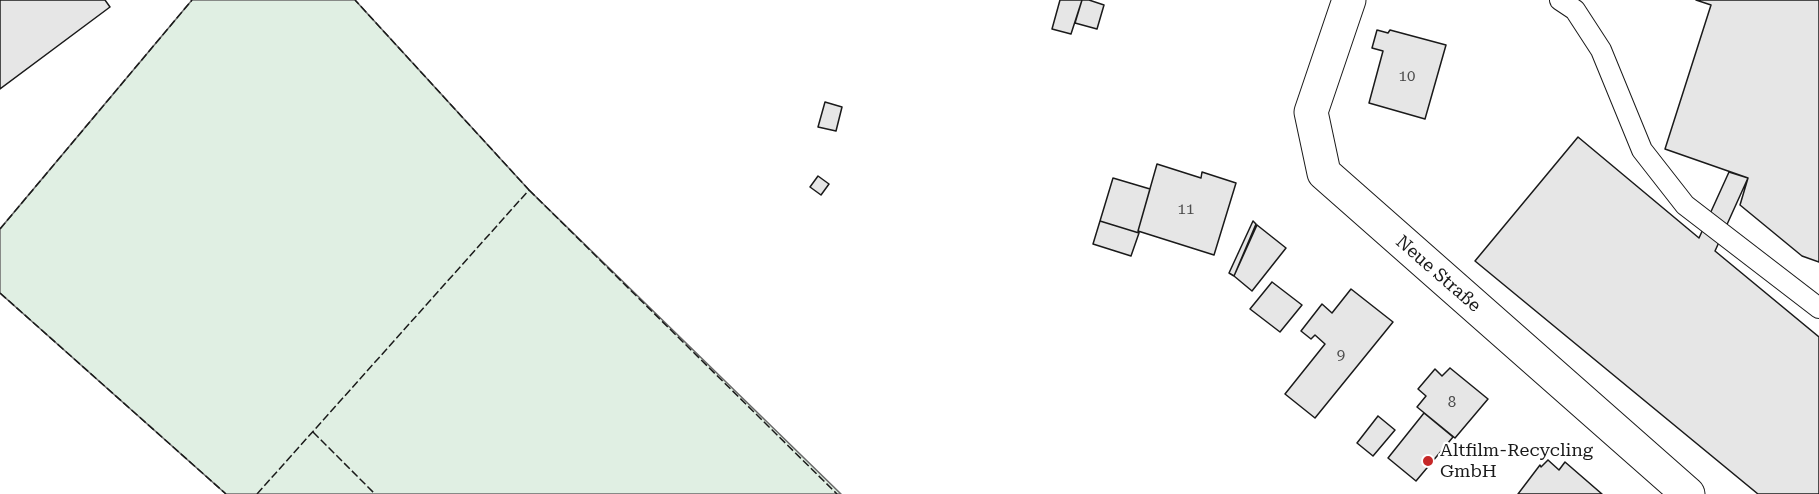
<!DOCTYPE html>
<meta charset="utf-8">
<style>
body{margin:0}
canvas{display:block;background:#fff}
</style>
<canvas width="1819" height="494"></canvas>
<script>
const c = document.querySelector('canvas').getContext('2d');
c.lineJoin = 'round';
function paint(path, color) { c.fillStyle = color; c.fill(path, 'evenodd'); }
const poly = rows => new Path2D(rows.map(r => 'M' + r).join(''));
function stroke(path, color, width, dash) { c.strokeStyle = color; c.lineWidth = width; c.lineCap = dash ? 'butt' : 'round'; c.setLineDash(dash || []); c.stroke(path); }
function label(font, color, halo, rows, align = 'center') {
  c.font = font + ' "Roboto Serif",serif'; c.lineWidth = 4.5; c.setLineDash([]); c.textBaseline = 'middle'; c.strokeStyle = halo; c.fillStyle = color; for (const [text, x, y, turn = 0] of rows) {
    c.save(); c.translate(x, y); c.rotate((+turn || 0) * Math.PI / 180); c.textAlign = isNaN(turn) ? turn : align; if (halo) c.strokeText(text, 0, 0); c.fillText(text, 0, 0); c.restore();
  }
}
const green = poly([
 [192,0,355,0,529,190,841,494,226,494,0,293,0,229,192,0]
]);
paint(green, '#e0efe3');
stroke(green, '#6a6a6a', 1.5);
const building = poly([
 [0,0,105,0,110,7,0,89,0,0],
 [1060,0,1082,0,1071,34,1052,29,1060,0],
 [1082,0,1089,0,1104,5,1097,29,1075,23,1082,0],
 [1696,0,1819,0,1819,262,1802,256,1740,205,1748,178,1665,149,1711,5,1696,0],
 [1377,30,1388,33,1390,30,1446,45,1425,119,1369,103,1383,51,1372,48,1377,30],
 [825,102,842,107,836,131,818,127,825,102],
 [1578,137,1699,238,1729,172,1748,178,1715,251,1819,337,1819,494,1758,494,1475,261,1578,137],
 [1157,164,1201,178,1202,172,1236,183,1214,255,1138,231,1157,164],
 [818,176,829,184,821,195,810,187,818,176],
 [1113,178,1150,189,1138,231,1139,233,1100,221,1113,178],
 [1100,221,1139,233,1131,256,1093,244,1100,221],
 [1253,221,1256,224,1234,276,1229,273,1253,221],
 [1257,225,1286,248,1252,291,1234,276,1257,225],
 [1272,282,1302,305,1280,332,1250,309,1272,282],
 [1351,289,1393,322,1315,418,1285,394,1325,344,1315,335,1311,339,1301,331,1322,304,1332,313,1351,289],
 [1450,368,1488,399,1455,438,1417,407,1426,396,1418,389,1435,369,1442,376,1450,368],
 [1424,413,1453,437,1416,481,1388,458,1424,413],
 [1378,416,1395,430,1373,456,1357,443,1378,416],
 [1548,460,1559,470,1565,462,1602,494,1518,494,1540,465,1541,467,1548,460]
]);
paint(building, '#e6e6e6');
stroke(building, '#1a1a1a', 1.5);
const service = poly([
 [1560,0,1575,10,1601,50,1642,150,1685,205,1819,308]
]);
const minor = poly([
 [1349,0,1311,112,1324,173,1688,494]
]);
stroke(service, '#1a1a1a', 22);
stroke(minor, '#1a1a1a', 35);
stroke(service, '#fff', 20);
stroke(minor, '#fff', 33);
stroke(poly([
 [529,190,837,494],
 [0,229,192,0],
 [0,293,226,494],
 [313,432,375,494],
 [257,494,529,190,355,0]
]), '#1a1a1a', 1.5, [8, 3]);
for (const [x, y, r, color] of [
 [1428,461,6,"#c62828"]
]) { const dot = new Path2D(); dot.arc(x, y, r, 0, 2 * Math.PI); c.fillStyle = color; c.fill(dot); stroke(dot, '#fff', 2); }
label('15px', '#4d4d4d', null, [
 ["10",1407,77],
 ["11",1186,210],
 ["9",1341,356],
 ["8",1452,403]
]);
label('18px', '#1a1a1a', '#fff', [
 ["Neue Straße",1438,274,41]
]);
label('18px', '#1a1a1a', '#fff', [
 ["Altfilm-Recycling",1440,451],
 ["GmbH",1440,472]
], 'left');
</script>
